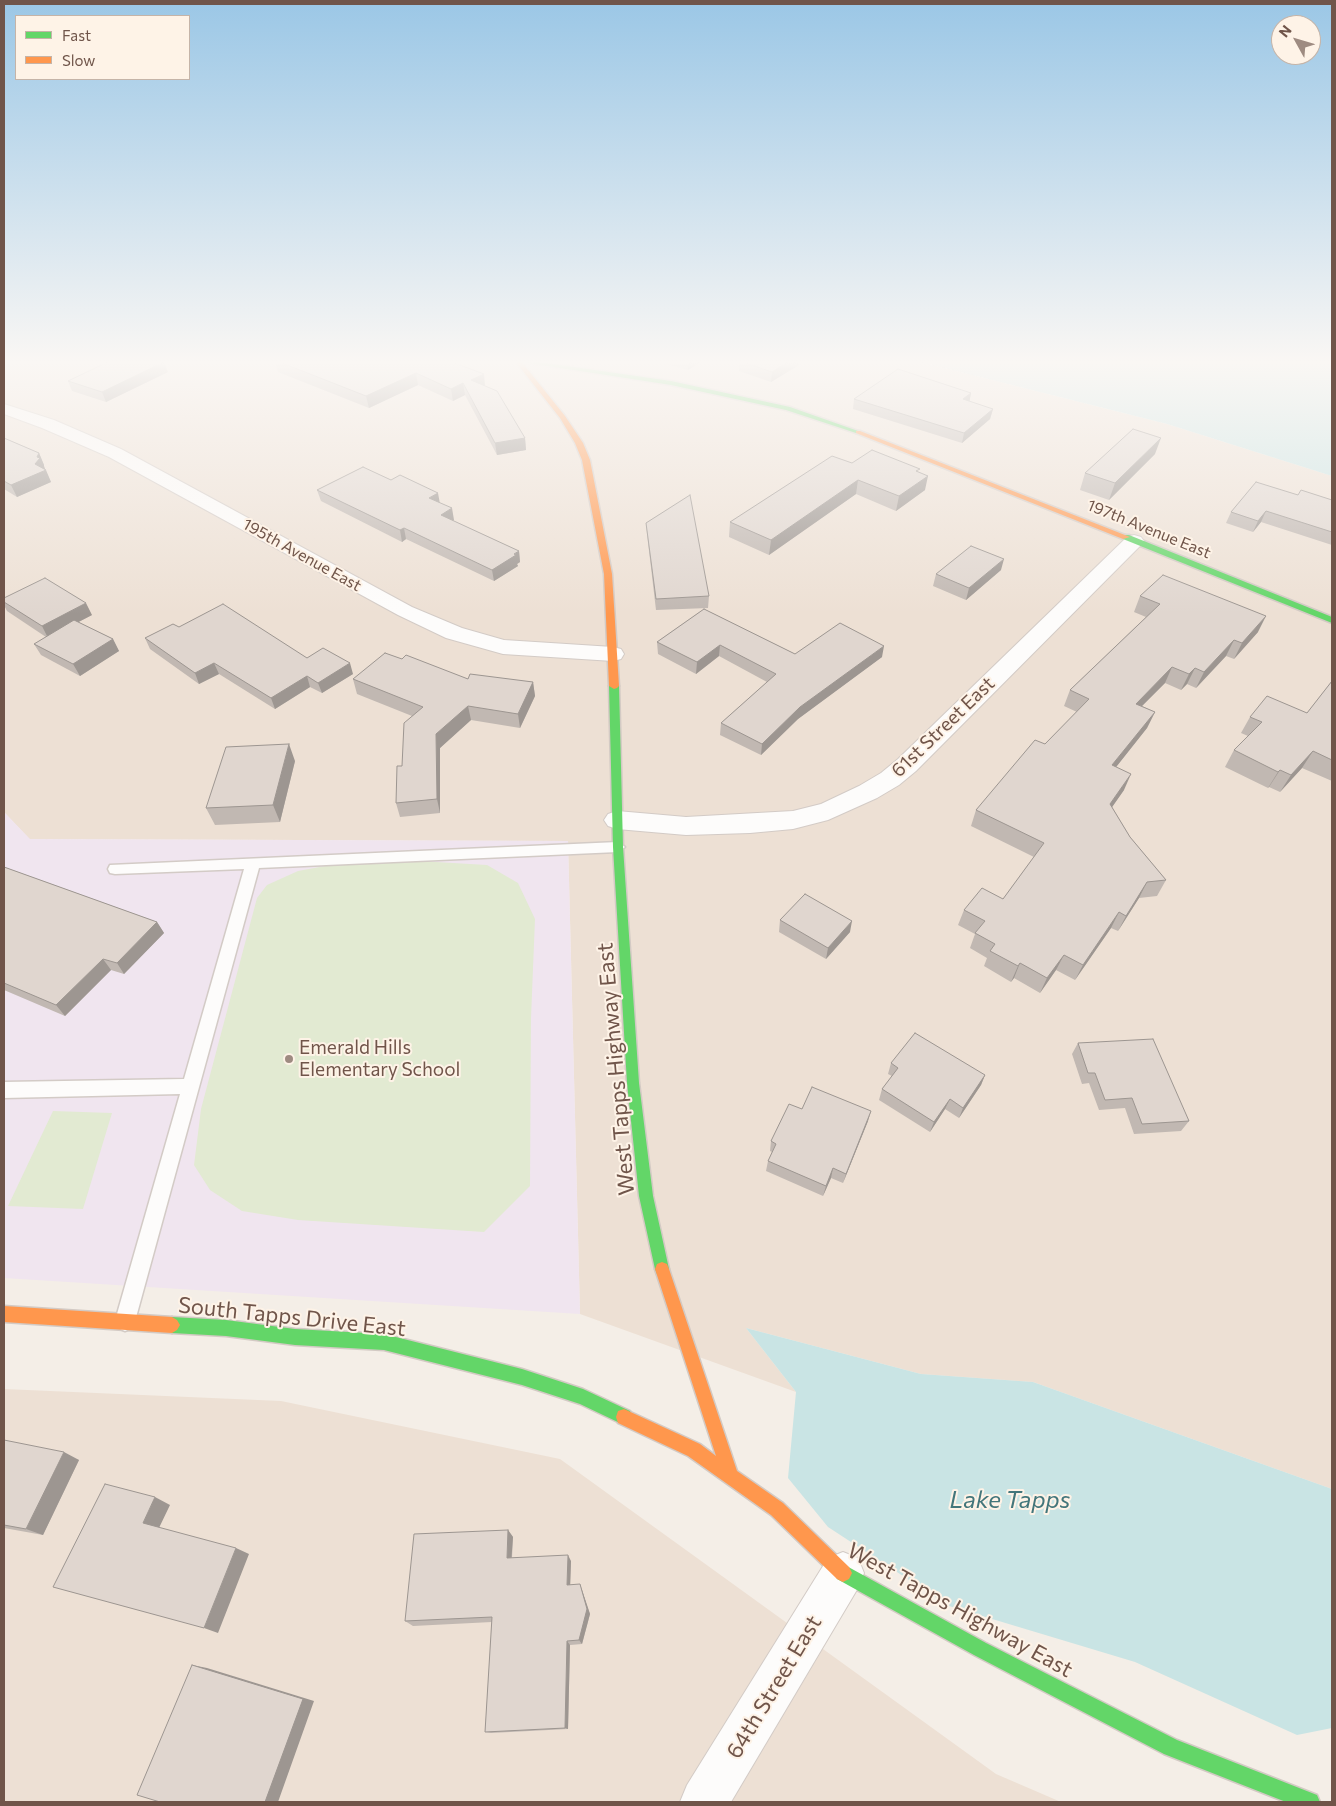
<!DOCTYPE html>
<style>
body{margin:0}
#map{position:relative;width:1336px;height:1806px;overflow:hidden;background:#f4eee7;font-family:Commissioner,sans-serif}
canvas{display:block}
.frame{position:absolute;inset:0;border:5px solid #70554a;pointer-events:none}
.legend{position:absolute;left:15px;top:15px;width:175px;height:65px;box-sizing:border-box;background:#fef3e7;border:1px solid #c5b4a8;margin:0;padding:6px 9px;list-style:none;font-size:15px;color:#70554a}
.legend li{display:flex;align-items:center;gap:10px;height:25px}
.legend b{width:25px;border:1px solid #c5b4a8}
.north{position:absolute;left:1271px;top:15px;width:50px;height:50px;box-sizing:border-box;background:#fef3e7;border:1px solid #c5b4a8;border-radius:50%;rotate:309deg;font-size:14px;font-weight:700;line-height:20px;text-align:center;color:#70554a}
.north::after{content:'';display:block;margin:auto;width:18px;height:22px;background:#9e8b81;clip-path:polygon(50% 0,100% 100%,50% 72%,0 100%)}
</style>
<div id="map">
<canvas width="1336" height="1806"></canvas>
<div class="frame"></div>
<ul class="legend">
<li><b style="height:6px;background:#63d668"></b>Fast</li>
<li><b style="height:6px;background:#ff974d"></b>Slow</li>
</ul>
<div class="north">N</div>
</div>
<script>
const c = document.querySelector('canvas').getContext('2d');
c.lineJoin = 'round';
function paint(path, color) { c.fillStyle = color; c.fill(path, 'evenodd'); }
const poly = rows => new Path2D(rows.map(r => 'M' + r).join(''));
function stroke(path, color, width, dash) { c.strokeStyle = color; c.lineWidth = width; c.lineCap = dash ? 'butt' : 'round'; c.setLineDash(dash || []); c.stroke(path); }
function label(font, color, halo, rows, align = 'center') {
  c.font = font + ' Commissioner,sans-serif'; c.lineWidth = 4; c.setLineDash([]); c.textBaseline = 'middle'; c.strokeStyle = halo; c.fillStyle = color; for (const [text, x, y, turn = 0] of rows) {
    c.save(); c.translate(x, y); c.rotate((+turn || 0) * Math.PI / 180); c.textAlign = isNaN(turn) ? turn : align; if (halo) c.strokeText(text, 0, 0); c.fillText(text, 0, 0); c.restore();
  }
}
paint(poly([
 [4,361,917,361,1167,424,1332,476,1332,1489,1033,1382,921,1374,746,1328,796,1392,580,1314,568,841,29,839,4,812],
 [4,1389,281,1401,560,1459,996,1774,1061,1802,4,1802]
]), '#ede0d4');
paint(poly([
 [4,812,30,839,568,841,580,1314,4,1278]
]), '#f0e5ef');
paint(poly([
 [368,858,487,865,518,883,535,919,531,1018,530,1186,484,1232,298,1220,242,1211,210,1190,194,1165,201,1109,257,898,267,885,298,871],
 [53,1111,112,1113,83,1209,8,1206]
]), '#e2ead2');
paint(poly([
 [917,361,1332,361,1332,476,1167,424],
 [746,1328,921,1374,1033,1382,1332,1489,1332,1728,1297,1735,1135,1662,949,1606,828,1527,788,1478,796,1392]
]), '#c9e4e4');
const lane = poly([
 [618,842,625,847,618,852,259,868,135,1321,132,1328,125,1331,118,1328,115,1321,180,1094,4,1098,4,1082,184,1079,244,869,115,874,110,873,108,869,110,865,618,842]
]);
const street = poly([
 [4,404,54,420,121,449,412,607,462,628,504,640,613,647,621,649,624,654,621,659,613,661,503,654,446,638,398,615,109,457,42,428,4,414,4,404],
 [1134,535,1141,537,1144,541,1141,545,916,771,899,785,877,798,828,820,793,829,750,833,686,835,617,829,608,826,604,820,608,814,617,811,686,817,793,811,821,804,859,786,881,773,898,759,1127,537,1134,535],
 [843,1552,858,1558,864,1573,858,1588,731,1802,680,1802,687,1785,828,1558,843,1552]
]);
const fast = poly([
 [515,361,533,361,671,381,790,407,861,432,856,433,786,410,671,385,515,361],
 [1123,535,1129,535,1332,617,1332,623,1123,539,1123,535],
 [614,683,619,686,623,847,639,1083,653,1196,669,1269,667,1274,662,1276,657,1274,655,1269,639,1196,627,1083,613,847,609,686,614,683],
 [172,1317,226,1320,295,1329,384,1334,522,1369,583,1389,630,1411,632,1417,630,1423,624,1425,580,1404,522,1385,384,1350,295,1345,226,1336,172,1333,167,1330,164,1325,167,1320,172,1317],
 [843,1564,986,1643,1177,1740,1317,1795,1320,1802,1286,1802,1164,1754,974,1655,837,1579,834,1573,837,1567,843,1564]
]);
const slow = poly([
 [515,361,521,361,565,416,583,443,590,460,612,574,619,686,617,688,614,689,609,686,604,574,582,460,575,443,560,418,515,361],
 [856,431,860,431,1130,537,1123,539,856,433,856,431],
 [662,1262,667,1264,669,1269,737,1471,783,1503,849,1567,852,1573,849,1579,843,1582,837,1579,771,1515,688,1456,618,1423,616,1417,618,1411,624,1409,700,1444,716,1456,655,1269,657,1264,662,1262],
 [4,1306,172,1317,177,1320,180,1325,177,1330,172,1333,4,1322,4,1306]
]);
stroke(lane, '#d3cbc6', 3);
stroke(street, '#d3cbc6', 2);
stroke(fast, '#d3cac4', 3);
stroke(slow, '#d3cac4', 3);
paint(lane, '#fdfcfb');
paint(street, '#fdfcfb');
paint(fast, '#63d668');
paint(slow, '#ff974d');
paint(poly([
 [275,361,449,361,485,386,525,438,526,450,497,455,465,395,453,401,418,385,369,408,278,372],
 [655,361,702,361,688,370],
 [739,361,799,365,771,382,739,371],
 [168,372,106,402,72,391,68,381],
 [971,393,969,402,993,409,990,419,962,443,853,409,854,399],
 [4,438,39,453,44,465,44,466,45,470,51,482,17,497,4,489],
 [1155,454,1109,500,1080,490,1085,473],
 [852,463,919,472,925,490,896,511,856,494,769,555,729,537,730,522],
 [317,490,440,503,454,520,453,521,519,551,520,562,517,564,518,566,494,581,406,539,402,542,321,501],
 [1298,495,1332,500,1332,545,1261,522,1253,532,1226,523,1231,512],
 [646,523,709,596,708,608,656,610,647,534],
 [1001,570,966,600,933,586,936,574],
 [1140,596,1258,632,1234,659,1226,656,1196,688,1187,684,1181,690,1165,683,1142,706,1155,712,1147,728,1116,767,1124,790,1112,807,1130,837,1166,880,1157,896,1139,898,1118,931,1111,928,1075,980,1056,970,1040,993,1014,978,1011,982,984,966,987,958,970,948,975,934,958,925,964,910,1003,899,1034,857,971,826,976,810,1045,744,1077,712,1064,706,1070,690,1146,617,1134,612],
 [4,598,92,615,78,622,113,639,119,651,80,676,41,655,34,644,46,637,7,611,4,605],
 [704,609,795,654,882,657,798,719,761,755,720,735,721,723,767,682,719,656,696,674,658,654,657,642],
 [179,627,353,674,322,693,310,687,275,709,219,674,199,684,150,649,145,638],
 [402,659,468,679,533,682,535,696,520,728,471,720,440,748,440,813,400,817,396,803,412,716,357,694,353,679],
 [1332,681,1332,781,1302,768,1280,792,1269,787,1268,788,1225,767,1234,750,1248,736,1241,733,1250,717,1307,713],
 [295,761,280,822,215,825,206,808],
 [4,867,157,922,164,933,124,974,111,970,65,1016,4,990],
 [780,920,850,932,826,959,779,932],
 [1078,1043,1189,1121,1181,1131,1134,1134,1125,1108,1099,1110,1089,1083,1082,1084,1072,1054],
 [891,1063,985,1075,981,1085,959,1118,945,1109,930,1132,879,1100,882,1089,892,1076,888,1074],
 [802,1109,868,1121,843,1183,831,1178,823,1196,766,1171,768,1161,772,1152,770,1151,771,1141],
 [4,1440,79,1460,43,1535,4,1528],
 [508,1530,513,1537,512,1558,571,1561,570,1585,582,1590,590,1614,582,1644,570,1645,568,1729,491,1733,485,1732,492,1622,413,1626,405,1621]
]), '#c1b8b2');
paint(poly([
 [688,361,702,361,688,370],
 [789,361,800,361,799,365,771,382,772,372],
 [164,362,168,372,106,402,102,392],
 [416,373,418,385,369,408,366,396],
 [484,374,485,386,471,380],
 [463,383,465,395,453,401,451,389],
 [971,393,969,404,963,399],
 [993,409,990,419,962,443,964,433],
 [525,438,526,450,497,455,495,443],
 [1161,438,1155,454,1109,500,1115,483],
 [39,453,44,465,44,466,45,469,43,472,46,470,51,482,17,497,11,485,35,464],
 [928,476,925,490,896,511,899,496],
 [858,480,856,494,769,555,771,540],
 [438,493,440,504,429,498],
 [452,508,454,520,443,526,441,515],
 [1266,511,1261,522,1253,532,1258,521],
 [404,528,406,539,402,542,400,530],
 [519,551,520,562,517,564,518,566,494,581,492,570],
 [1004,559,1001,570,966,600,969,588],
 [86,603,92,615,48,638,42,626],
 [1266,616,1258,632,1234,659,1242,643],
 [113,639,119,651,80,676,73,664],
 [1234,640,1226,656,1196,688,1204,672],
 [720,645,719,656,696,674,697,662],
 [884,646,882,657,798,719,761,755,762,744,800,707],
 [214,663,219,674,199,684,195,673],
 [350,663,353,674,322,693,318,683],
 [1172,667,1165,683,1128,720,1136,704],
 [1195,668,1187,684,1181,690,1189,674],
 [307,676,310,687,275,709,271,698],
 [533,682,535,696,520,728,518,714],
 [468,706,471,720,440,748,440,813,437,799,436,734],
 [1155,712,1147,728,1105,781,1112,765],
 [289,744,295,761,280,822,273,805],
 [1313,751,1302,768,1280,792,1291,775],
 [1280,770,1269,787,1268,788,1278,772],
 [1131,774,1124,790,1103,820,1110,804],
 [1147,882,1139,898,1118,931,1126,916],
 [1119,912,1111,928,1075,980,1083,965],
 [852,921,850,932,826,959,828,948],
 [157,922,164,933,124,974,117,963],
 [1064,955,1056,970,1040,993,1047,978],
 [103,959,111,970,65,1016,56,1005],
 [1020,963,1014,978,1011,982,1018,966],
 [985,1075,981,1085,959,1118,963,1108],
 [950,1099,945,1109,930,1132,934,1122],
 [871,1111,868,1121,843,1183,846,1174],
 [833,1168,831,1178,823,1196,826,1186],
 [64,1452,79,1460,43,1535,26,1529],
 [155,1497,170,1505,158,1530,143,1523],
 [508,1530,513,1537,511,1564,507,1558],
 [236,1548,249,1554,218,1633,204,1628],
 [568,1555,571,1561,570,1590,567,1585],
 [580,1584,590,1614,582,1644,579,1640],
 [567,1641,570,1645,568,1729,565,1728],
 [192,1665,207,1668,314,1701,278,1802,265,1802]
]), '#9d9691');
const building = poly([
 [110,361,164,361,164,362,102,392,68,381,110,361],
 [277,361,449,361,484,374,471,380,497,391,525,438,495,443,463,383,451,389,416,373,366,396,277,361],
 [740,361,789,361,772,372,740,361],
 [898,369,971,393,963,399,993,409,964,433,854,399,898,369],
 [1133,429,1161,438,1115,483,1085,473,1133,429],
 [4,438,39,453,37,457,40,458,35,464,46,470,11,485,4,481,4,438],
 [872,450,920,469,916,471,928,476,899,496,858,480,771,540,730,522,832,456,852,463,872,450],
 [363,467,391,480,400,475,438,493,429,498,452,508,441,515,519,551,514,554,516,555,492,570,404,528,400,530,317,490,363,467],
 [1256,482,1298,495,1301,490,1332,500,1332,532,1266,511,1258,521,1231,512,1256,482],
 [690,495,709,596,656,599,646,523,690,495],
 [971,546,1004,559,969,588,936,574,971,546],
 [1163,575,1266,616,1242,643,1234,640,1204,672,1195,668,1189,674,1172,667,1136,704,1155,712,1112,765,1131,774,1110,804,1130,837,1166,880,1147,882,1126,916,1119,912,1083,965,1064,955,1047,978,1020,963,1018,966,990,951,995,944,975,933,985,921,964,910,982,888,1003,899,1044,843,976,810,1035,740,1045,744,1089,699,1070,690,1160,604,1140,596,1163,575],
 [45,578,86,603,42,626,4,602,4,598,45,578],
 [223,604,307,658,323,648,350,663,318,683,307,676,271,698,214,663,195,673,145,638,173,624,179,627,223,604],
 [704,609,795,654,840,623,884,646,800,707,762,744,721,723,776,674,720,645,697,662,657,642,704,609],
 [74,620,113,639,73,664,34,644,74,620],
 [385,653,402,659,406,655,468,679,470,674,533,682,518,714,468,706,436,734,437,799,396,803,397,766,402,766,404,723,423,707,353,679,385,653],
 [1332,681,1332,760,1313,751,1291,775,1280,770,1278,772,1234,750,1262,722,1250,717,1267,696,1307,713,1332,681],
 [289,744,273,805,206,808,226,747,289,744],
 [4,867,157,922,117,963,103,959,56,1005,4,983,4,867],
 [805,894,852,921,828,948,780,920,805,894],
 [915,1033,985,1075,963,1108,950,1099,934,1122,882,1089,898,1068,891,1063,915,1033],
 [1153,1039,1189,1121,1142,1124,1132,1098,1105,1100,1095,1073,1088,1073,1078,1043,1153,1039],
 [812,1087,871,1111,846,1174,833,1168,826,1186,768,1161,776,1144,771,1141,789,1104,802,1109,812,1087],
 [4,1440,64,1452,26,1529,4,1525,4,1440],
 [105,1484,155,1497,143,1523,236,1548,204,1628,53,1587,105,1484],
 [508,1530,507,1558,568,1555,567,1585,580,1584,587,1609,579,1640,567,1641,565,1728,485,1732,492,1617,405,1621,414,1534,508,1530],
 [192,1665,303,1699,265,1802,160,1802,137,1795,192,1665]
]);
paint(building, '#e0d6cf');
stroke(building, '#9d9691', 1);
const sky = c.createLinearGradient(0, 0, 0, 614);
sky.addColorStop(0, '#9bc7e6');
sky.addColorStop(0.59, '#faf7f4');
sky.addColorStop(1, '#faf7f400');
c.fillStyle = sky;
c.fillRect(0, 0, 1336, 614);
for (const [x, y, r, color] of [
 [289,1059,5,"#9e8b81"]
]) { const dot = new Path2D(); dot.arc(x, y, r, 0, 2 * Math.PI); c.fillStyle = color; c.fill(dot); stroke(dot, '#fef3e7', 2); }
label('16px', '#70554a', '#fef3e7', [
 ["197th Avenue East",1149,529,22],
 ["195th Avenue East",302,555,29]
]);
label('19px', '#70554a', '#fef3e7', [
 ["61st Street East",943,727,-44]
]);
label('19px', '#70554a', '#fef3e7', [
 ["Emerald Hills",299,1048],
 ["Elementary School",299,1070]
], 'left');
label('22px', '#70554a', '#fef3e7', [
 ["West Tapps Highway East",616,1069,-95],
 ["South Tapps Drive East",292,1317,6],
 ["West Tapps Highway East",960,1610,29],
 ["64th Street East",774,1687,-59]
]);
label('italic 24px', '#43767b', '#fef3e7', [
 ["Lake Tapps",1010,1500]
]);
</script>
